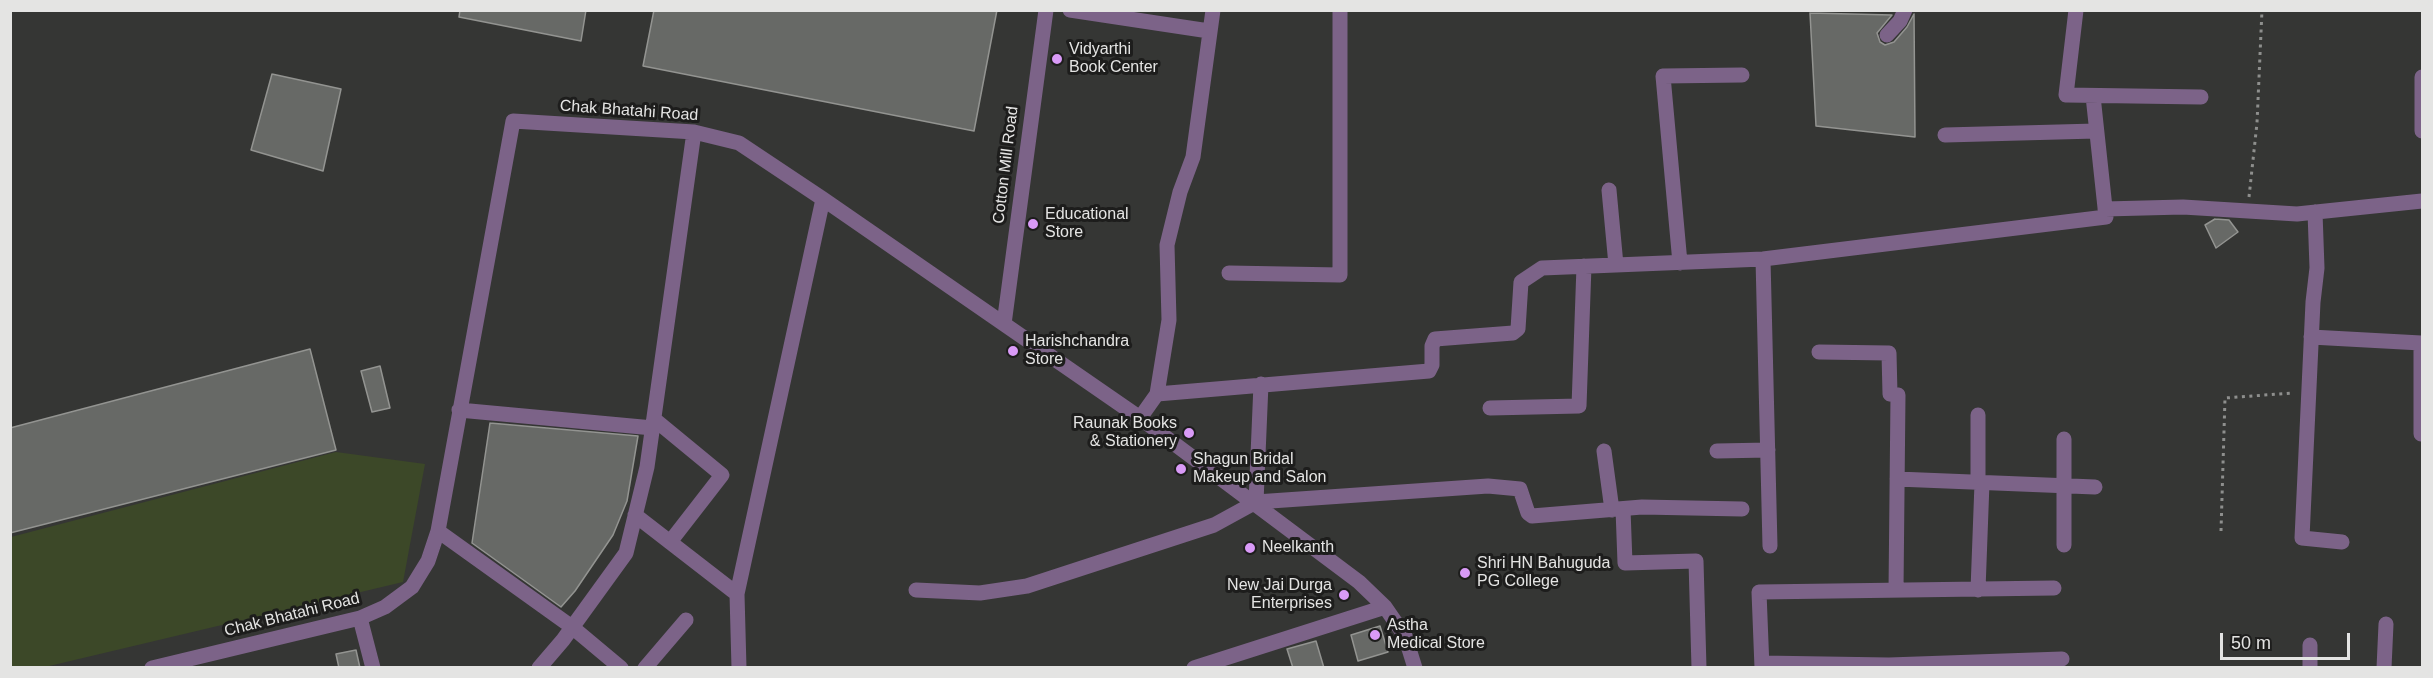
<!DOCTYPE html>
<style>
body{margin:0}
#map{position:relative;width:2433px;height:678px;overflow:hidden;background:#353634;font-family:Arial,sans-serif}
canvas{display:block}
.frame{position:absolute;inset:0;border:12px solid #e4e4e3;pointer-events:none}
.scale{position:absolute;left:2220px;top:633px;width:130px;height:27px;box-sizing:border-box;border:3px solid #e4e4e3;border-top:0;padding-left:8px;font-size:18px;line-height:21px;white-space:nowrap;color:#e4e4e3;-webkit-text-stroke:4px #1d1d1c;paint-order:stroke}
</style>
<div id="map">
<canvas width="2433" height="678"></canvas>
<div class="frame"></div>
<div class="scale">50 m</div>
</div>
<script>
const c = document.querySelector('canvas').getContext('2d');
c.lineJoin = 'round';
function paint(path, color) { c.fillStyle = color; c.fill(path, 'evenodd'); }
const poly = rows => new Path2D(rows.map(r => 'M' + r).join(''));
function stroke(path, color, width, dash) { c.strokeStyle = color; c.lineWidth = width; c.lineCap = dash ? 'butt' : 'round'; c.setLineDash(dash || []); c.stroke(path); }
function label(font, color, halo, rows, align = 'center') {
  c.font = font + ' Arial,sans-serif'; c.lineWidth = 6; c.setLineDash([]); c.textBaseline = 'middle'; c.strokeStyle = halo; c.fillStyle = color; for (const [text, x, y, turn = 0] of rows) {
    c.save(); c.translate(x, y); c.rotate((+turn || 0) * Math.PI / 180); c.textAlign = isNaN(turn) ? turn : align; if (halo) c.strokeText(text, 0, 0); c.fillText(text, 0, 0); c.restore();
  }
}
paint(poly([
 [336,452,425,464,403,582,45,667,11,667,11,537]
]), '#3c4828');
const building = poly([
 [460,10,586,10,581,41,459,17,460,10],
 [654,10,997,10,974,131,643,66,654,10],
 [1810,13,1892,15,1877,33,1880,42,1885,45,1894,42,1907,27,1914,14,1915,137,1816,126,1810,13],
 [272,74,341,89,323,171,251,150,272,74],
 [2215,219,2229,220,2238,232,2216,248,2205,225,2215,219],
 [310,349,336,450,10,533,10,428,310,349],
 [380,366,390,408,372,412,361,371,380,366],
 [490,423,638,436,627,501,613,535,575,591,561,607,472,543,490,423],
 [1380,626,1388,652,1358,661,1351,635,1380,626],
 [1316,641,1324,668,1293,668,1287,649,1316,641],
 [356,650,360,668,339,668,336,654,356,650]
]);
paint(building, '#676966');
stroke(building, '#939491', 1.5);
stroke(poly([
 [2249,197,2257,123,2262,10],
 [2221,531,2225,398,2292,393]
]), '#8e8f8d', 3, [3, 4.5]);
stroke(poly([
 [1070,10,1209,31],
 [2076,10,2066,95,2201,97],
 [1887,35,1900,21,1905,10],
 [2422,77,2422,131],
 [1945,135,2096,131],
 [1609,190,1616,265],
 [2105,209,2183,207,2297,214,2422,201],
 [2315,212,2317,268,2313,302,2302,538,2342,542],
 [1763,259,1770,546],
 [1680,263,1663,76,1742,75],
 [1229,273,1340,275,1340,10],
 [1004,324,1046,10],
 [2311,337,2421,343,2421,434],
 [1819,352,1889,353,1890,394,1898,395,1896,590],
 [1157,394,1429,371,1432,365,1432,346,1435,339,1513,333,1518,329,1521,282,1542,268,1763,259,2106,217,2093,96],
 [1490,408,1579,406,1584,266],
 [459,410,653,428],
 [1978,415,1978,483],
 [1140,418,1157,394,1169,320,1167,245,1180,192,1193,157,1213,10],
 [654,419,722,475,670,542],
 [1604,451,1612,510],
 [1717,451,1768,450],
 [1897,479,2095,487],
 [1256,502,1261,384],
 [1623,509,1625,563,1696,561,1699,668],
 [635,515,737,594],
 [438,531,572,627,621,668],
 [2064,545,2064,439],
 [916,590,980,593,1027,586,1214,525,1256,502,1488,486,1520,489,1528,513,1532,516,1642,507,1742,509],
 [1978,590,1982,483],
 [360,618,373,668],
 [1762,663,1889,665,1889,668],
 [1889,665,2062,659],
 [152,668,360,618,385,607,412,587,428,561,438,531,513,121,694,132,739,143,823,199,1140,418,1359,582,1385,607,1405,636,1415,668],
 [539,668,563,640,626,553,647,467,694,132],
 [645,668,686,620],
 [739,668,737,594,823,199],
 [1194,668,1385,607],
 [1762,668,1759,592,2054,588],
 [2310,668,2310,645],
 [2384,668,2386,624]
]), '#7c6388', 15);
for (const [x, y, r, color] of [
 [1057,59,6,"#d99af7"],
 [1033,224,6,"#d99af7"],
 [1013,351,6,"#d99af7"],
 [1189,433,6,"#d99af7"],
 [1181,469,6,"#d99af7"],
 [1250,548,6,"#d99af7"],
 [1465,573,6,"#d99af7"],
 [1344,595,6,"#d99af7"],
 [1375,635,6,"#d99af7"]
]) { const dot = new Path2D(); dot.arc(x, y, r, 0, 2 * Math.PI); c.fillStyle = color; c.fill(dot); stroke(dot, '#1d1d1c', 2); }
label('16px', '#e4e4e3', '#1d1d1c', [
 ["Vidyarthi",1069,50],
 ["Book Center",1069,68],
 ["Educational",1045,215],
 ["Store",1045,233],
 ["Harishchandra",1025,342],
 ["Store",1025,360],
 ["Raunak Books",1177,424,"right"],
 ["& Stationery",1177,442,"right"],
 ["Shagun Bridal",1193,460],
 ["Makeup and Salon",1193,478],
 ["Neelkanth",1262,548],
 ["Shri HN Bahuguda",1477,564],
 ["PG College",1477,582],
 ["New Jai Durga",1332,586,"right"],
 ["Enterprises",1332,604,"right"],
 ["Astha",1387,626],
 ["Medical Store",1387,644]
], 'left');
label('16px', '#e4e4e3', '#1d1d1c', [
 ["Chak Bhatahi Road",629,111,4],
 ["Cotton Mill Road",1006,165,-83],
 ["Chak Bhatahi Road",292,615,-14]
]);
</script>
